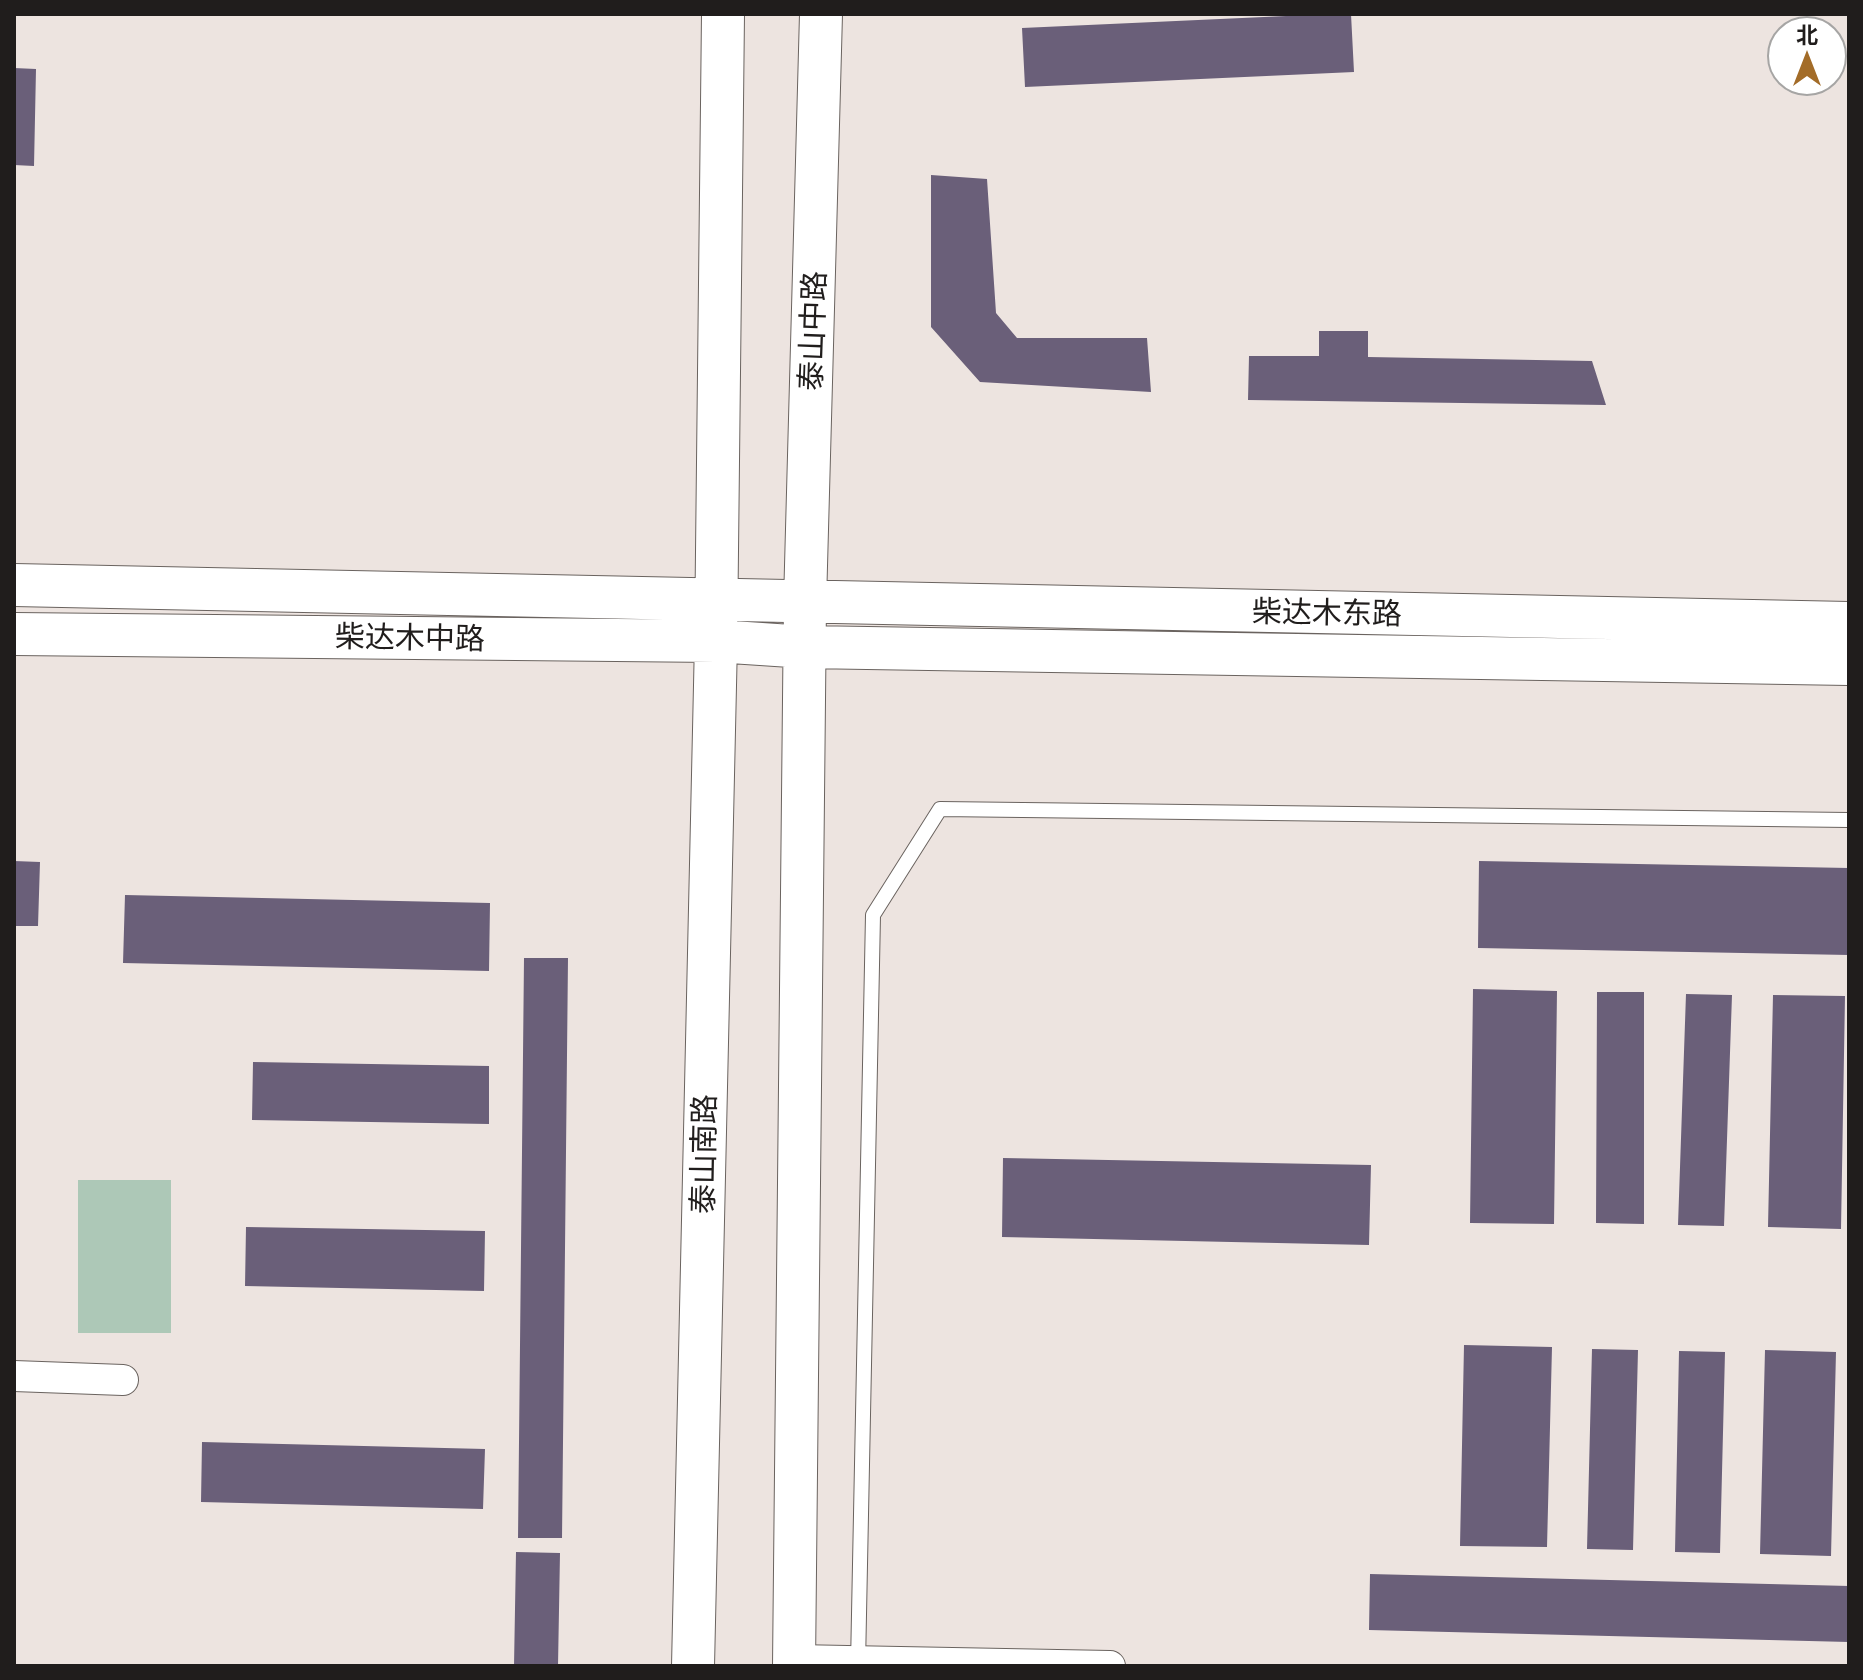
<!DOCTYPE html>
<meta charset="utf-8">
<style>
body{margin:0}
#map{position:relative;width:1863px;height:1680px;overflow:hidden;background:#ede4e0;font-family:"Exo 2","Noto Sans SC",sans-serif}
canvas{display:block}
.frame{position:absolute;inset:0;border:16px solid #201d1c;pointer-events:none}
.north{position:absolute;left:1767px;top:16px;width:80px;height:80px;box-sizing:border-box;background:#fff;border:2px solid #a6a5a4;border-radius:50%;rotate:0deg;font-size:22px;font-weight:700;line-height:32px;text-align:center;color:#201d1c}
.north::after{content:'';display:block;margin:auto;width:28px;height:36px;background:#a36c28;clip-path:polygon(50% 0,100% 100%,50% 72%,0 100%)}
</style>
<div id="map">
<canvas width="1863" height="1680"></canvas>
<div class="frame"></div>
<div class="north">北</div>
</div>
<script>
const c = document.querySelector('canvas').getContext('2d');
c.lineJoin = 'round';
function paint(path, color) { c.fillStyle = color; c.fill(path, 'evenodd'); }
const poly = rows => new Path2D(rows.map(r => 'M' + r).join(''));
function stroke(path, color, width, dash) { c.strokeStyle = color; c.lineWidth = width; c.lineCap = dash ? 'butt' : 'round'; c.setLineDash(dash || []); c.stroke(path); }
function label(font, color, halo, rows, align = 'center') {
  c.font = font + ' "Exo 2","Noto Sans SC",sans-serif'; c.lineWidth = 8; c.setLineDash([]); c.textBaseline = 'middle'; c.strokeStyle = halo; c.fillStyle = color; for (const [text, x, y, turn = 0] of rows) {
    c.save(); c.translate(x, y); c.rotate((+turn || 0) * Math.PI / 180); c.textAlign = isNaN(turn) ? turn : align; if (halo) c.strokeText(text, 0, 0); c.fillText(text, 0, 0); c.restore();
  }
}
paint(poly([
 [78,1180,171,1180,171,1333,78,1333]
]), '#adc8b7');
paint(poly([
 [1330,14,1351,14,1354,72,1025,87,1022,28],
 [14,68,36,69,34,166,14,165],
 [931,175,987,179,996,313,1017,338,1147,338,1151,392,980,382,931,327],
 [1319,331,1368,331,1368,357,1592,361,1606,405,1248,400,1249,356,1319,356],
 [14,861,40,862,38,926,14,926],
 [1479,861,1849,868,1849,955,1478,948],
 [125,895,490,903,489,971,123,963],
 [524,958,568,958,562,1538,518,1538],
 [1473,989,1557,991,1554,1224,1470,1223],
 [1597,992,1644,992,1644,1224,1596,1223],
 [1686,994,1732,995,1724,1226,1678,1225],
 [1773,995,1845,996,1841,1229,1768,1227],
 [253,1062,489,1066,489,1124,252,1120],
 [1003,1158,1371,1165,1369,1245,1002,1237],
 [246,1227,485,1231,484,1291,245,1286],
 [1464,1345,1552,1347,1547,1547,1460,1546],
 [1592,1349,1638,1350,1633,1550,1587,1549],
 [1765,1350,1836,1352,1831,1556,1760,1554],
 [1679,1351,1725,1352,1720,1553,1675,1552],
 [202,1442,485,1449,483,1509,201,1502],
 [516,1552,560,1553,558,1666,514,1666],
 [1370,1574,1849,1586,1849,1642,1369,1630]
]), '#6a5f79');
const lane = poly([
 [858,1664,873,915,940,809,1849,820]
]);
const street = poly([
 [14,1376,123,1380],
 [795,1660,1110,1666]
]);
const secondary = poly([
 [14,585,1849,623],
 [14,634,716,641,806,647,1849,664],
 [693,1666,716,641,723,14],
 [794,1666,805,603,821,14]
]);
stroke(lane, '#6a635f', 16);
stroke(street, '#6a635f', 32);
stroke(secondary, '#6a635f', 44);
stroke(lane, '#fff', 14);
stroke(street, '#fff', 30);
stroke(secondary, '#fff', 42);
label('30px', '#201d1c', '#fff', [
 ["泰山中路",813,331,-88],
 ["柴达木东路",1327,613,1],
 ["柴达木中路",410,638,1],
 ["泰山南路",704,1154,-89]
]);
</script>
